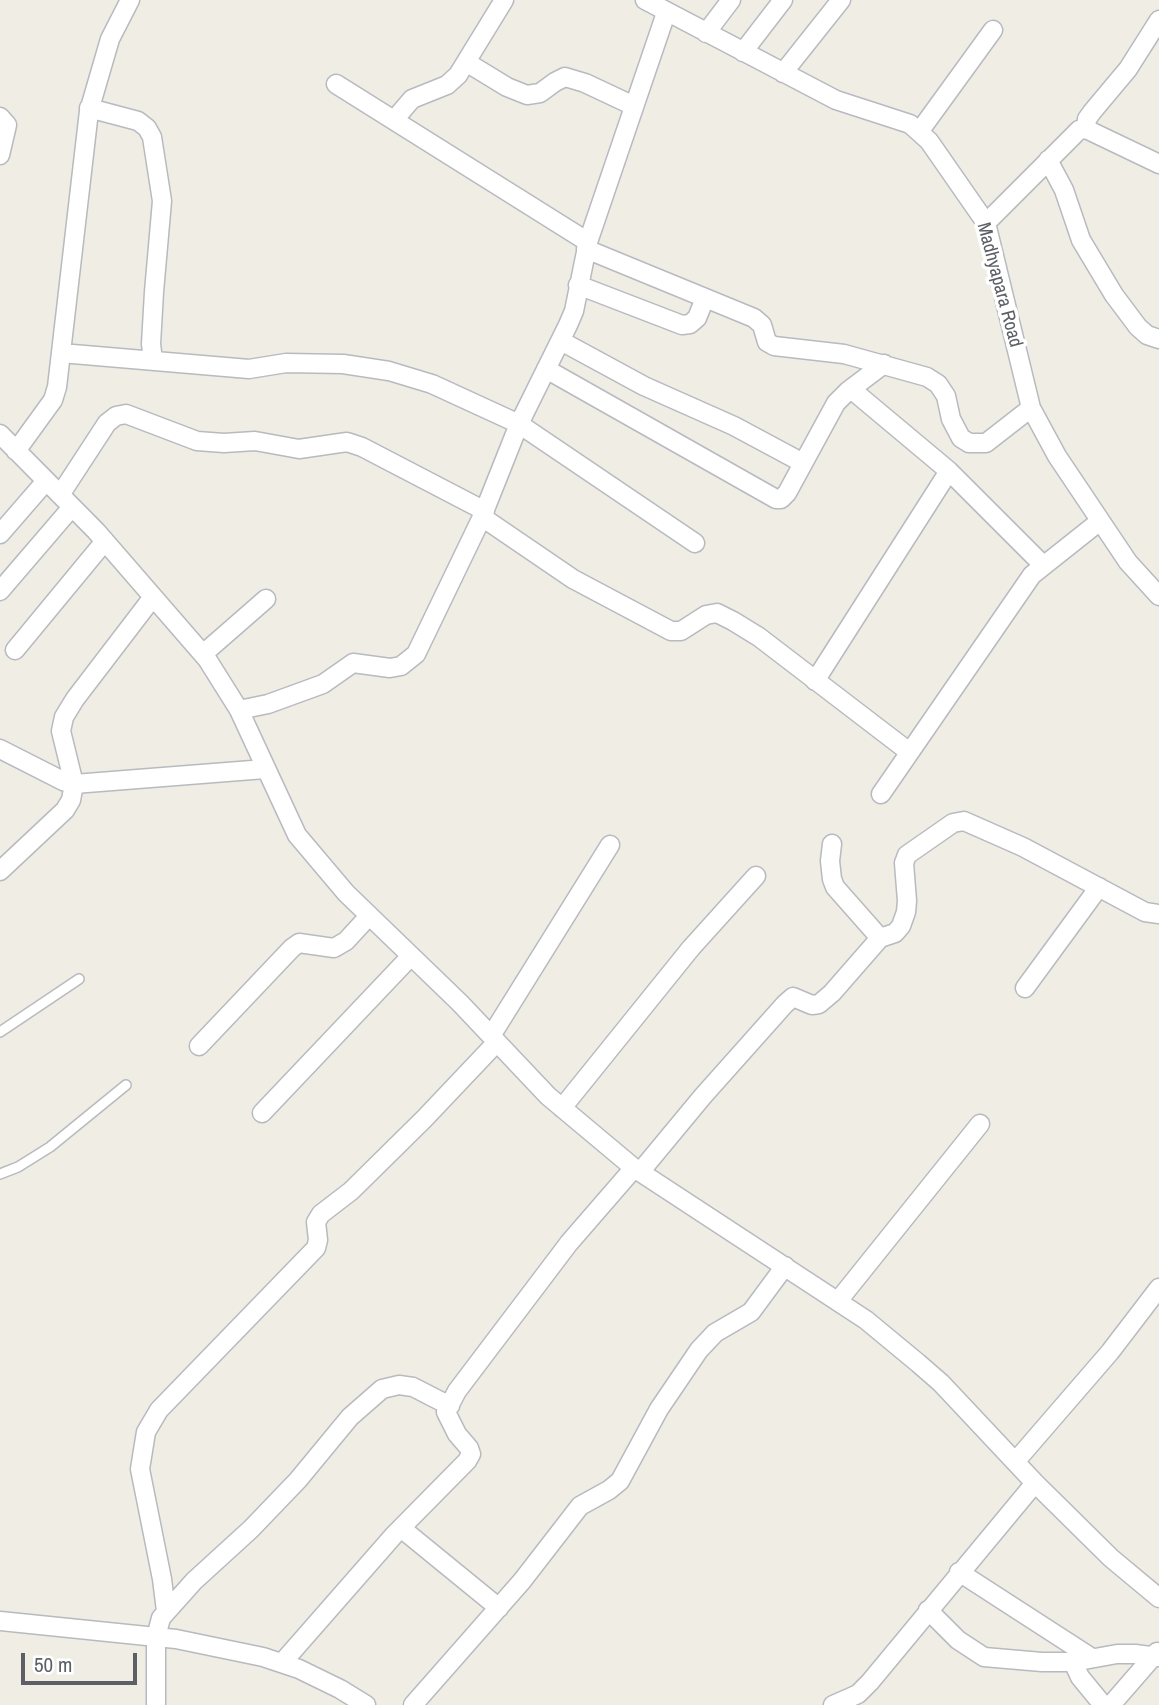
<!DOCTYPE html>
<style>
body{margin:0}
#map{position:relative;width:1159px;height:1705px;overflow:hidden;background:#efede4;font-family:"Archivo Narrow",sans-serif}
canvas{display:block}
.scale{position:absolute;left:21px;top:1653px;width:116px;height:32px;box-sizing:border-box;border:4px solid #5c6066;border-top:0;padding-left:9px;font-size:21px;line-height:24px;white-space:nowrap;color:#5c6066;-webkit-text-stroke:5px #fff;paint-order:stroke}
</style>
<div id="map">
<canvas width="1159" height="1705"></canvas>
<div class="scale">50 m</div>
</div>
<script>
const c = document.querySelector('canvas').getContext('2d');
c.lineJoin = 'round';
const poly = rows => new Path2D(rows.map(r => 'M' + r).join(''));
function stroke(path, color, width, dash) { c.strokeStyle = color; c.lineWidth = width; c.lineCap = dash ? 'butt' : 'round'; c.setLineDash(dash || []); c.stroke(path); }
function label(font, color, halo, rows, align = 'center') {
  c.font = font + ' "Archivo Narrow",sans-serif'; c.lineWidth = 7; c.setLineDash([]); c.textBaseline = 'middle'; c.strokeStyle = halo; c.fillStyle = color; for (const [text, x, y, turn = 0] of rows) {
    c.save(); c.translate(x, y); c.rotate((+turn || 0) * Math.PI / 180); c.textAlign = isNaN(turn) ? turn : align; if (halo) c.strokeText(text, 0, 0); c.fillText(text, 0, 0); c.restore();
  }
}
const lane = poly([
 [0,1032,79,979],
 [0,1174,18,1167,50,1147,126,1085]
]);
const street = poly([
 [645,0,836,100,910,124,929,141,986,223,1031,408,1057,456,1128,562,1159,596],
 [706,33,731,0],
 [743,52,783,0],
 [466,62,507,87,527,95,540,93,555,82,565,77,585,83,634,106],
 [783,73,841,0],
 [336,84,588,242],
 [89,108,138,121,147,128,152,137,162,201,154,292,151,344,153,360],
 [0,117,7,125,0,155],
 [394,120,412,99,447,85,458,75,504,0],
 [1086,129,1087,119,1092,112,1128,69,1159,20],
 [919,132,993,30],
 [1048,160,1064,190,1081,240,1114,295,1138,327,1147,335,1159,339],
 [986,223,1079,130,1086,129,1159,164],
 [586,249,754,318,762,325,767,342,774,346,844,354,927,377,938,384,946,396,951,419,961,438,969,443,986,443,1031,408],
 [578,285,682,325,690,324,697,318,705,298],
 [561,341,644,386,734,426,803,463],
 [61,353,249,369,286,363,343,364,389,371,432,384,519,424,695,543],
 [546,369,776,499,781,499,787,493,836,403,848,391,884,364],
 [851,389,949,471,1043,565],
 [0,434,96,531,207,659,239,710,297,835,346,893,460,1003,548,1096,634,1168,866,1320,918,1363,941,1383,1035,1483,1111,1558,1159,1598],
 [16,451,53,400,57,387,89,111,110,39,130,0],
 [60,495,107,423,116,416,126,414,197,441,224,443,255,441,299,449,347,442,362,447,485,511],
 [482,517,573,579,671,631,681,631,706,615,717,613,733,621,759,637,908,751],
 [0,534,46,481],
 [0,591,72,507],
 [15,650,105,541],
 [203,654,266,599],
 [815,681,949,471],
 [239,710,268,704,323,684,353,663,390,668,401,666,416,654,482,517,519,424,568,325,574,311,588,242,666,13],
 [0,749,63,781,74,784,265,769],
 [881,794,1032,575,1100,521],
 [832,844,830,861,832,879,835,887,880,938],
 [0,871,65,810,71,800,74,784,61,731,64,717,75,699,153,597],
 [1025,988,1099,887],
 [491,1036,610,845],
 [199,1046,292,948,299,943,334,948,346,941,369,916],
 [562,1108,691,948,756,876],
 [262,1113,411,956],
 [640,1172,703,1096,785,1004,793,997,812,1005,819,1004,832,993,880,938,895,933,901,926,906,912,907,901,904,863,907,855,953,823,964,821,1023,847,1145,912,1159,914],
 [838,1301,980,1124],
 [1015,1462,1110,1352,1159,1288],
 [401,1528,499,1608],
 [959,1572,1092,1658],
 [928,1610,958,1640,984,1657,1042,1662,1073,1662,1117,1654,1135,1654,1159,1657],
 [166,1611,162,1579,140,1469,146,1432,159,1410,316,1248,318,1240,316,1222,321,1214,351,1191,424,1119,497,1042],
 [0,1621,176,1639,263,1657,299,1669,340,1689,366,1705],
 [1073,1662,1080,1677,1103,1705],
 [282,1663,395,1534,467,1461,471,1454,469,1448,457,1434,446,1412,457,1391,569,1243,634,1168],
 [156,1705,156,1637,161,1618,194,1581,251,1529,298,1480,350,1417,382,1389,399,1385,413,1387,450,1406],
 [413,1705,522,1581,580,1506,609,1490,620,1481,659,1409,699,1350,715,1333,751,1312,785,1266],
 [833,1705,858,1694,870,1682,1035,1483],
 [1111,1705,1157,1652]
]);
stroke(lane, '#b7babf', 12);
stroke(street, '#b7babf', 21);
stroke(lane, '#fff', 9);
stroke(street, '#fff', 18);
label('19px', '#5c6066', '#fff', [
 ["Madhyapara Road",999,285,75]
]);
</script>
